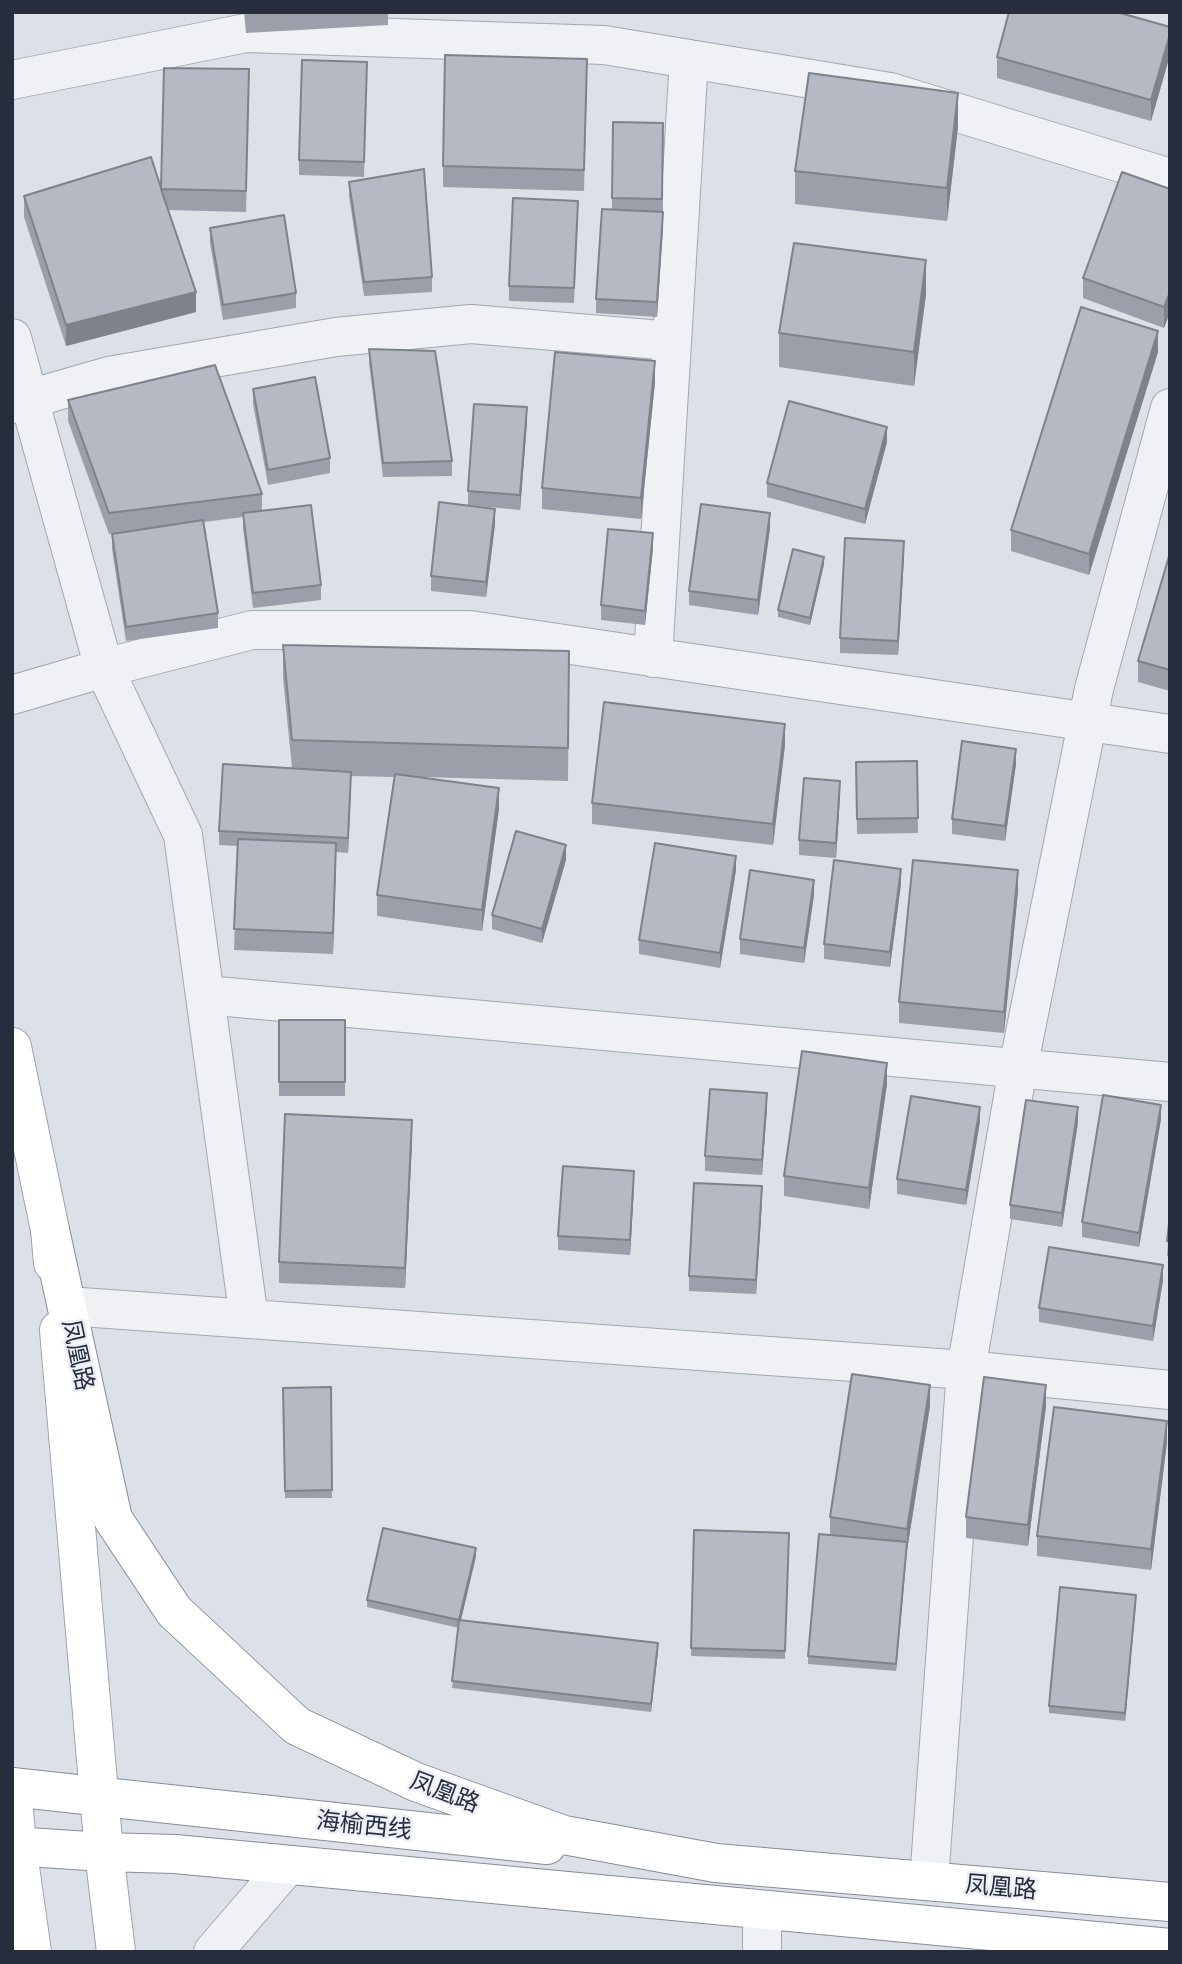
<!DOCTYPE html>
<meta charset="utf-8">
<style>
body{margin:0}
#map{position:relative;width:1182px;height:1964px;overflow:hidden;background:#dce0e7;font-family:"Exo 2",sans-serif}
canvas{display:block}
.frame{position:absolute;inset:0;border:14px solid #262e3e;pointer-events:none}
</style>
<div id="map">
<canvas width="1182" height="1964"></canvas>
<div class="frame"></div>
</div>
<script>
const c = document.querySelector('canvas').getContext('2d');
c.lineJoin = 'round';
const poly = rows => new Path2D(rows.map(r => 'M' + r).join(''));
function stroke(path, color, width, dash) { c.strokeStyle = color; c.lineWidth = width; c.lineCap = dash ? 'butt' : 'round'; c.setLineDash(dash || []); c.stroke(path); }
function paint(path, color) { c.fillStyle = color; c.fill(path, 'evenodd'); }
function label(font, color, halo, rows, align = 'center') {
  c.font = font + ' "Exo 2","Noto Sans SC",sans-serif'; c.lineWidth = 5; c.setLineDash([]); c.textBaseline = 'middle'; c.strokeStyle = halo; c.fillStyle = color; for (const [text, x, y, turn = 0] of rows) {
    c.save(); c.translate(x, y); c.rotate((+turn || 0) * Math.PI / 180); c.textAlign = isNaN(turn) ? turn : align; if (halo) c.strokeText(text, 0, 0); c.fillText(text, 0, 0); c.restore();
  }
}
const minor = poly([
 [12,80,246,33,604,45,890,92,1170,178],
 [12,338,104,668,183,835,249,1319],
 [12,404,109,376,336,337,471,324,672,341],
 [653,658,689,59],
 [12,695,104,668,252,630,470,630,1170,734],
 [205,995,1170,1082],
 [67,1306,966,1370,1170,1390],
 [929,1881,966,1370,1018,1068,1094,689,1170,408],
 [762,1952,762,1910]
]);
const tertiary = poly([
 [213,1952,287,1866]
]);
const primary = poly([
 [12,1047,50,1230,53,1263],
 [59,1330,104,1852,116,1952],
 [12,1787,17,1846,32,1952]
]);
const trunk = poly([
 [50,1230,113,1519,174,1611,297,1726,416,1782,564,1835,716,1863,1170,1902],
 [12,1787,547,1845],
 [12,1846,104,1852,175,1854,1170,1948]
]);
stroke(minor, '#a2a7b1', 40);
stroke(tertiary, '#a2a7b1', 40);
stroke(primary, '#9ca4b3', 40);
stroke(trunk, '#848d9e', 40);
stroke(minor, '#eff1f5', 38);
stroke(tertiary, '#eff1f5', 38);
stroke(primary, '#fff', 38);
stroke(trunk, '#fff', 38);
paint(poly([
 [244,12,388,12,388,25,246,33],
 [1170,27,1170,55,1151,121,997,78,997,57],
 [367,76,364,177,299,175,299,160],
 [587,80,584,191,443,187,443,166],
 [249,90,246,212,168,210,196,312,66,346,24,217,24,196,161,188],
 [663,123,663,227,657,317,596,313,596,299,612,209,612,198],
 [958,127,947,221,795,204,795,171],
 [349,182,432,277,432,292,364,296,349,196],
 [1170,189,1170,312,1164,328,1083,298,1083,278],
 [578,215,574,303,509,301,509,286],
 [210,228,296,293,296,308,223,320,210,243],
 [926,294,914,386,779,367,779,333],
 [369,349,452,461,452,476,383,477,369,363],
 [1158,352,1089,575,1011,551,1011,530],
 [655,382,641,519,542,509,542,488],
 [253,389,330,458,330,473,268,485,253,404],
 [68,400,262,494,262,511,321,585,321,600,253,608,243,528,243,517,204,522,218,613,218,628,126,641,112,549,112,534,127,532,109,534,68,421],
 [527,422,520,510,468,505,468,491],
 [887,442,865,524,767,497,767,483],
 [495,524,486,597,431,591,431,576],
 [770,528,758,615,689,605,689,591],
 [653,548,645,625,601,620,601,605],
 [1170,553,1170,691,1138,682,1138,661],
 [904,556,898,655,840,653,840,638],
 [824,564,810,625,778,617,778,610],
 [283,645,569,684,568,781,422,777,499,809,482,931,377,916,377,895,394,777,351,776,348,853,336,852,333,954,234,950,238,846,219,845,219,831,292,768,283,678],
 [785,745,773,845,592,824,592,803],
 [917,761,918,833,857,834,856,762],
 [1016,764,1005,841,952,834,952,819],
 [840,796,836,858,799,855,799,840],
 [566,860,542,943,492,929,492,915],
 [736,870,720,968,639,954,639,940],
 [901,884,890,967,824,959,824,944],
 [1018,891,1004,1033,899,1023,899,1002],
 [814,895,804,963,740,954,740,939],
 [279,1020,345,1020,345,1096,279,1096],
 [887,1084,869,1209,784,1196,784,1176],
 [767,1107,762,1175,705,1171,705,1156],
 [1161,1119,1139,1247,1082,1237,1082,1222],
 [980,1121,966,1205,897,1194,897,1179],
 [1078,1122,1062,1227,1010,1219,1010,1205],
 [412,1141,405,1288,279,1283,279,1262],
 [634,1185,630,1255,558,1250,558,1236],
 [762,1201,756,1294,689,1291,689,1276],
 [1170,1215,1170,1256,1167,1256],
 [1163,1280,1153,1341,1039,1322,1039,1308],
 [331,1387,332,1498,285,1498,283,1388],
 [930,1406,907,1550,896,1671,808,1664,808,1656,830,1535,830,1517],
 [1046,1406,1028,1546,966,1538,966,1517],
 [1167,1442,1151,1570,1037,1556,1037,1536],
 [694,1530,789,1533,785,1659,691,1656],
 [476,1556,461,1620,658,1651,651,1712,452,1688,459,1628,367,1607,367,1600],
 [1136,1602,1125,1721,1049,1713,1049,1706]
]), '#9b9fa9');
paint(poly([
 [1170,34,1170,55,1151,121,1151,100],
 [958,93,958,127,947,221,947,188],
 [663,212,663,227,657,317,657,302],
 [926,260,926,294,914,386,914,352],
 [196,292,196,312,66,346,66,325],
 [1170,292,1170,312,1164,328,1164,307],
 [1158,331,1158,352,1089,575,1089,554],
 [655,361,655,382,641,519,641,498],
 [527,407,527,422,520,510,520,495],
 [887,427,887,442,865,524,865,509],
 [495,509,495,524,486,597,486,582],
 [770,513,770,528,758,615,758,600],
 [653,533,653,548,645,625,645,611],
 [904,541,904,556,898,655,898,641],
 [824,557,824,564,810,625,810,618],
 [785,724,785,745,773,845,773,824],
 [1016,749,1016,764,1005,841,1005,826],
 [351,772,351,787,348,853,348,838],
 [840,781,840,796,836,858,836,843],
 [499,788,499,809,482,931,482,910],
 [336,843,336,864,333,954,333,933],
 [566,845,566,860,542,943,542,929],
 [736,856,736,870,720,968,720,953],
 [901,869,901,884,890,967,890,952],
 [1018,870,1018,891,1004,1033,1004,1012],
 [814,880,814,895,804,963,804,948],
 [887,1063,887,1084,869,1209,869,1188],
 [767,1093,767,1107,762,1175,762,1160],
 [1161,1105,1161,1119,1139,1247,1139,1233],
 [980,1107,980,1121,966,1205,966,1190],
 [1078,1107,1078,1122,1062,1227,1062,1213],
 [412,1120,412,1141,405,1288,405,1268],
 [634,1171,634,1185,630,1255,630,1240],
 [762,1186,762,1201,756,1294,756,1280],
 [1163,1265,1163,1280,1153,1341,1153,1326],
 [930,1385,930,1406,907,1550,907,1529],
 [1046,1385,1046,1406,1028,1546,1028,1525],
 [1167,1421,1167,1442,1151,1570,1151,1549],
 [907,1542,907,1550,896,1671,896,1664],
 [476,1548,476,1556,459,1628,459,1620],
 [1136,1595,1136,1602,1125,1721,1125,1713],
 [658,1643,658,1651,651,1712,651,1704]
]), '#7e8289');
const building = poly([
 [1009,12,1117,12,1170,27,1170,34,1151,100,997,57,1009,12],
 [445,55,587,59,584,170,443,166,445,55],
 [302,60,367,62,364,162,299,160,302,60],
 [164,68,249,69,246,191,161,189,196,292,66,325,24,196,151,157,161,188,164,68],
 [809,73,958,93,947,188,795,171,809,73],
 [613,122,663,123,662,199,612,198,613,122],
 [424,169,432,277,364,282,349,182,424,169],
 [1122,172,1170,189,1170,292,1164,307,1083,278,1122,172],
 [513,198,578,201,574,288,509,286,513,198],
 [602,209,663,212,657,302,596,299,602,209],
 [284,215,296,293,223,305,210,228,284,215],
 [794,243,926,260,914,352,779,333,794,243],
 [1081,307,1158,331,1089,554,1011,530,1081,307],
 [369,349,435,351,452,461,383,463,369,349],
 [555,352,655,361,641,498,542,488,555,352],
 [215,365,262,494,109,513,68,400,215,365],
 [315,377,330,458,268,470,253,389,315,377],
 [789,401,887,427,865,509,767,483,789,401],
 [474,404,527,407,520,495,468,491,474,404],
 [439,502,495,509,486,582,431,576,439,502],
 [701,504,770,513,758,600,689,591,701,504],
 [311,505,321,585,253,593,243,513,311,505],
 [203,520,218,613,126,627,112,534,203,520],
 [608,529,653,533,645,611,601,605,608,529],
 [845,538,904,541,898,641,840,638,845,538],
 [793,549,824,557,810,618,778,610,793,549],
 [1170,553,1170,670,1138,661,1170,553],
 [283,645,569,651,568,748,292,740,283,645],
 [604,702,785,724,773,824,592,803,604,702],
 [962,741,1016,749,1005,826,952,819,962,741],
 [917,761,918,818,857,819,856,762,917,761],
 [223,764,351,772,348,838,219,831,223,764],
 [395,774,499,788,482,910,377,895,395,774],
 [804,778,840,781,836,843,799,840,804,778],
 [516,831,566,845,542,929,492,915,516,831],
 [238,839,336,843,333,933,234,929,238,839],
 [655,843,736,856,720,953,639,940,655,843],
 [834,860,901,869,890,952,824,944,834,860],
 [913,860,1018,870,1004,1012,899,1002,913,860],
 [750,870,814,880,804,948,740,939,750,870],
 [279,1020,345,1020,345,1082,279,1082,279,1020],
 [802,1051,887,1063,869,1188,784,1176,802,1051],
 [710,1089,767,1093,762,1160,705,1156,710,1089],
 [1103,1095,1161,1105,1139,1233,1082,1222,1103,1095],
 [911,1096,980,1107,966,1190,897,1179,911,1096],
 [1026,1100,1078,1107,1062,1213,1010,1205,1026,1100],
 [285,1114,412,1120,405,1268,279,1262,285,1114],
 [563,1166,634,1171,630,1240,558,1236,563,1166],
 [694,1183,762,1186,756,1280,689,1276,694,1183],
 [1170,1215,1170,1242,1167,1241,1170,1215],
 [1049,1247,1163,1265,1153,1326,1039,1308,1049,1247],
 [852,1374,930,1385,907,1529,830,1517,852,1374],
 [984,1377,1046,1385,1028,1525,966,1517,984,1377],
 [331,1387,332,1490,285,1491,283,1388,331,1387],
 [1054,1407,1167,1421,1151,1549,1037,1536,1054,1407],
 [383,1528,476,1548,459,1620,367,1600,383,1528],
 [694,1530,789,1533,785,1651,691,1648,694,1530],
 [819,1534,907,1542,896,1664,808,1656,819,1534],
 [1060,1587,1136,1595,1125,1713,1049,1706,1060,1587],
 [459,1620,658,1643,651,1704,452,1681,459,1620]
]);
paint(building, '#b4b9c4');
stroke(building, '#7e8289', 2);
label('24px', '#262e3e', '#eceff5', [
 ["凤凰路",78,1355,78],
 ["凤凰路",445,1792,21],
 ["海榆西线",364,1825,6],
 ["凤凰路",1001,1887,5]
]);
</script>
